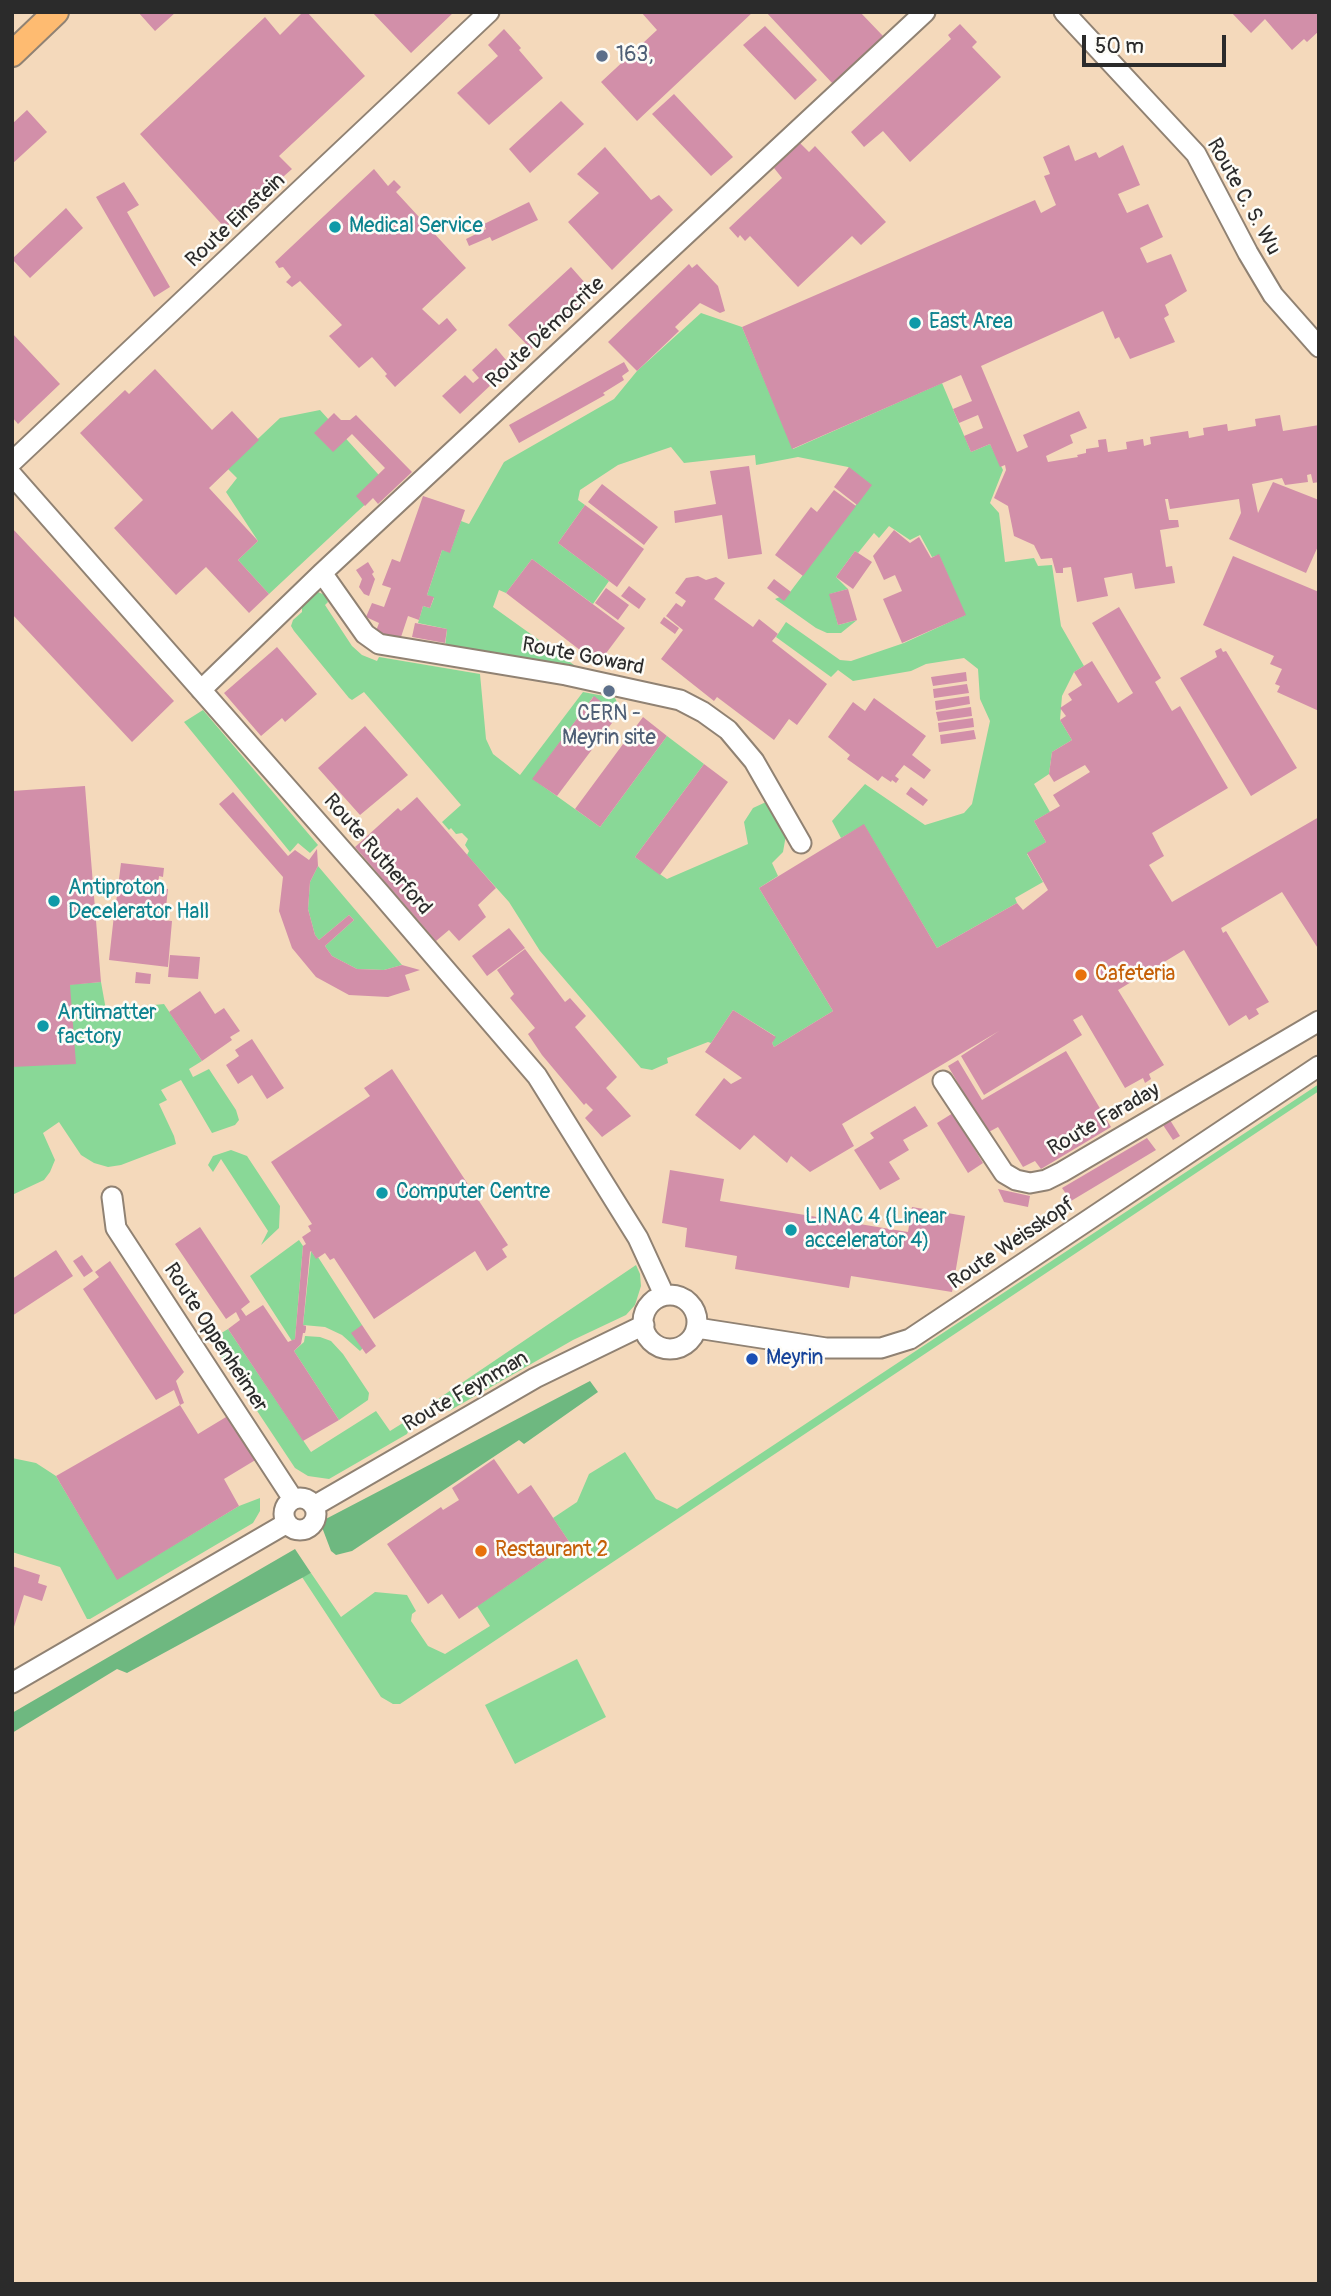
<!DOCTYPE html>
<meta charset="utf-8">
<style>
body{margin:0}
#map{position:relative;width:1331px;height:2296px;overflow:hidden;background:#f4d9bb;font-family:Pangolin,sans-serif}
canvas{display:block}
.frame{position:absolute;inset:0;border:14px solid #2b2b2b;pointer-events:none}
.scale{position:absolute;left:1082px;top:35px;width:144px;height:32px;box-sizing:border-box;border:4px solid #2b2b2b;border-top:0;padding-left:9px;font-size:21px;line-height:24px;white-space:nowrap;color:#2b2b2b;-webkit-text-stroke:5px #fdfcf7;paint-order:stroke}
</style>
<div id="map">
<canvas width="1331" height="2296"></canvas>
<div class="frame"></div>
<div class="scale">50 m</div>
</div>
<script>
const c = document.querySelector('canvas').getContext('2d');
c.lineJoin = 'round';
function paint(path, color) { c.fillStyle = color; c.fill(path, 'evenodd'); }
const poly = rows => new Path2D(rows.map(r => 'M' + r).join(''));
function stroke(path, color, width, dash) { c.strokeStyle = color; c.lineWidth = width; c.lineCap = dash ? 'butt' : 'round'; c.setLineDash(dash || []); c.stroke(path); }
function label(font, color, halo, rows, align = 'center') {
  c.font = font + ' Pangolin,sans-serif'; c.lineWidth = 5; c.setLineDash([]); c.textBaseline = 'middle'; c.strokeStyle = halo; c.fillStyle = color; for (const [text, x, y, turn = 0] of rows) {
    c.save(); c.translate(x, y); c.rotate((+turn || 0) * Math.PI / 180); c.textAlign = isNaN(turn) ? turn : align; if (halo) c.strokeText(text, 0, 0); c.fillText(text, 0, 0); c.restore();
  }
}
paint(poly([
 [701,313,742,327,793,449,942,383,971,452,990,444,1003,470,990,503,999,513,1005,562,1034,558,1038,566,1052,565,1061,626,1084,666,1074,672,1062,696,1060,720,1072,740,1052,752,1049,774,1034,784,1050,812,1034,821,1046,842,1027,854,1043,882,1015,898,1017,903,937,948,864,825,841,838,832,821,865,784,925,825,964,813,972,804,990,721,980,699,978,669,964,658,926,664,911,671,853,681,838,670,831,677,776,637,786,622,840,660,851,661,904,643,965,615,939,555,932,557,920,535,910,540,889,526,879,538,874,533,858,553,855,551,836,577,848,589,830,594,838,625,857,620,841,633,827,633,816,628,775,599,780,597,784,600,871,485,848,467,798,457,756,465,755,455,684,463,671,447,618,465,580,490,578,500,585,505,558,543,609,581,593,604,532,559,506,593,499,590,493,607,574,665,572,669,445,647,447,629,418,623,423,606,430,608,434,598,427,595,442,550,450,552,461,521,469,524,504,462,614,399,637,371],
 [320,410,387,484,269,594,238,560,258,541,226,492,237,478,227,468,280,418],
 [318,592,325,595,328,602,325,605,352,646,362,655,377,661,379,657,480,674,486,739,493,754,520,775,583,692,615,698,620,708,618,715,593,697,533,779,600,827,667,736,704,764,635,857,667,879,748,844,744,822,753,808,766,802,786,835,783,852,772,863,778,876,759,888,833,1011,774,1047,772,1043,775,1036,733,1010,711,1043,708,1042,667,1058,668,1063,652,1070,641,1068,540,951,509,902,467,855,469,851,465,845,468,839,462,833,456,834,451,828,449,830,442,822,461,805,364,692,352,700,349,698,294,631,291,626,293,620,302,612,302,606],
 [203,710,318,845,310,853,298,843,290,852,184,722],
 [318,866,402,965,384,970,357,969,332,956,325,946,354,920,349,915,319,940,315,935,308,909,310,882],
 [101,982,106,1010,164,1004,202,1061,189,1069,193,1077,209,1069,236,1110,239,1120,235,1125,212,1133,181,1080,161,1090,167,1100,159,1104,174,1136,176,1144,121,1165,108,1167,94,1163,81,1155,59,1122,43,1133,55,1160,50,1172,44,1180,12,1195,12,989],
 [1319,1084,1319,1091,400,1704,393,1704,381,1697,302,1577,311,1573,341,1617,375,1592,407,1595,416,1611,412,1614,411,1621,428,1646,445,1654,490,1626,477,1606,570,1543,553,1518,577,1502,589,1474,625,1452,656,1499,677,1509],
 [231,1150,247,1156,280,1206,279,1228,261,1245,268,1231,221,1159,213,1172,208,1165,213,1156],
 [299,1240,303,1246,295,1339,292,1341,250,1276],
 [311,1251,316,1258,318,1257,362,1325,362,1349,360,1351,342,1335,325,1327,303,1325],
 [636,1265,640,1274,641,1286,635,1305,626,1315,573,1340,449,1411,438,1409,432,1403],
 [228,1329,311,1452,376,1411,390,1431,406,1421,410,1427,407,1434,329,1479,308,1476,295,1468,210,1340],
 [305,1336,320,1337,331,1341,343,1354,369,1393,368,1400,339,1420,294,1351,304,1342],
 [12,1458,36,1463,56,1476,117,1579,239,1506,260,1498,260,1511,253,1523,90,1619,87,1619,60,1567,12,1552],
 [577,1659,606,1717,515,1764,485,1705]
]), '#89d897');
paint(poly([
 [590,1381,598,1392,524,1444,519,1440,352,1551,336,1555,331,1551,320,1522],
 [295,1549,311,1573,127,1673,117,1669,12,1733,12,1713]
]), '#6eb880');
paint(poly([
 [138,12,176,12,155,31],
 [303,12,307,12,365,76,279,156,292,169,225,228,140,134,265,17,280,35],
 [372,12,454,12,411,53],
 [641,12,753,12,637,121,601,82,657,30],
 [766,12,860,12,883,36,833,84],
 [1231,12,1319,12,1319,31,1307,42,1304,39,1292,50,1265,19,1251,33],
 [960,24,977,42,972,47,1001,77,910,162,883,131,864,147,851,132,951,39,948,35],
 [765,26,817,80,795,100,743,45],
 [504,29,521,48,519,50,543,78,489,125,457,93,498,56,488,45],
 [674,94,733,157,711,176,652,114],
 [561,101,584,124,530,173,509,149],
 [27,110,47,132,12,164,12,124],
 [800,143,809,152,815,146,886,222,861,245,852,236,798,287,750,236,745,241,740,235,738,238,729,228,782,178,774,168],
 [1069,145,1075,161,1096,152,1099,158,1123,145,1140,185,1118,194,1127,213,1148,204,1163,237,1140,248,1147,263,1171,254,1187,291,1165,305,1169,315,1164,318,1175,342,1130,359,1119,337,1115,339,1103,311,981,366,1017,452,1028,447,1023,435,1079,411,1087,428,1070,435,1073,443,1046,456,1048,462,1078,457,1077,455,1086,453,1086,449,1099,447,1098,440,1106,439,1108,452,1127,449,1126,442,1143,439,1144,446,1151,444,1150,437,1188,431,1189,438,1204,435,1203,428,1227,424,1228,431,1256,426,1255,419,1280,415,1283,431,1319,425,1319,482,1313,483,1311,474,1307,475,1308,482,1285,485,1282,478,1252,484,1258,513,1273,482,1319,500,1319,544,1306,573,1229,539,1241,513,1239,499,1170,509,1168,499,1165,499,1169,520,1178,520,1179,527,1160,530,1166,567,1172,566,1175,583,1135,589,1132,573,1104,578,1108,596,1077,602,1071,567,1063,568,1063,573,1056,573,1052,558,1041,559,1034,545,1014,536,1008,506,994,498,1006,470,1005,465,1000,467,990,444,971,452,964,436,983,428,978,415,959,423,953,409,972,401,961,375,792,449,742,327,1035,200,1041,213,1056,205,1044,176,1050,174,1043,157],
 [605,147,651,200,659,195,673,210,612,270,568,222,599,193,577,174],
 [374,169,388,186,394,180,401,187,396,192,466,268,422,309,439,325,447,318,457,330,395,387,385,376,387,374,372,357,359,368,329,336,342,325,300,281,292,287,286,282,291,277,283,267,279,268,275,262],
 [124,182,139,205,127,212,170,287,154,297,96,197],
 [529,202,538,220,492,241,490,237,469,246,466,239,486,229,484,224],
 [66,208,83,228,30,278,12,259],
 [689,264,692,268,697,264,718,286,725,311,720,313,700,303,675,327,679,331,637,371,608,342],
 [571,267,593,292,531,349,508,325],
 [12,333,60,384,18,424,12,417],
 [496,348,511,366,460,414,442,396,465,375,473,383,479,378,472,370],
 [624,362,629,371,622,376,624,380,603,393,605,395,519,443,509,425],
 [155,369,212,430,232,411,259,440,209,488,258,541,238,560,269,594,249,613,206,567,176,595,114,528,143,500,80,433,125,390,129,394],
 [334,413,341,420,350,420,356,415,412,472,378,504,373,498,365,506,356,496,385,468,352,434,333,452,314,433],
 [749,466,762,554,728,559,722,515,675,523,674,511,716,504,710,471],
 [849,467,872,485,857,505,834,487],
 [602,484,658,527,644,545,588,502],
 [834,490,856,506,803,576,775,555,811,507,817,512],
 [423,496,465,510,450,553,442,550,427,595,434,597,430,608,423,606,419,620,408,616,400,640,376,631,379,623,366,617,372,603,384,607,391,588,382,585,392,559,400,562],
 [585,505,644,549,617,587,558,543],
 [12,528,174,701,132,742,12,614],
 [894,530,910,543,919,537,931,558,939,554,966,615,902,643,883,599,902,591,895,575,884,580,873,556],
 [855,551,872,562,853,589,836,577],
 [1233,556,1319,592,1319,711,1277,692,1280,686,1275,684,1282,669,1270,664,1274,656,1203,625],
 [532,559,625,628,598,664,506,593],
 [368,562,374,572,372,574,375,579,369,596,364,594,359,587,362,579,356,570],
 [698,576,706,580,716,577,725,583,714,599,753,627,759,619,778,634,772,641,827,684,797,725,789,719,774,740,717,697,714,701,661,659,683,630,666,616,676,603,682,607,686,601,675,593,686,578],
 [774,579,791,592,784,601,767,588],
 [629,586,646,599,639,609,621,596],
 [606,588,629,605,618,620,595,603],
 [848,589,857,620,838,625,829,594],
 [1119,607,1161,678,1155,682,1172,711,1180,706,1228,788,1152,833,1164,856,1149,865,1172,902,1319,817,1319,950,1282,892,1221,928,1223,933,1226,931,1269,1002,1256,1009,1259,1014,1249,1020,1246,1015,1229,1026,1184,950,1118,990,1164,1065,1149,1074,1151,1079,1145,1083,1143,1078,1125,1088,1082,1015,1073,1020,1082,1035,984,1095,961,1056,999,1031,842,1124,854,1146,810,1172,791,1156,787,1163,754,1135,740,1150,695,1115,724,1078,731,1084,742,1078,705,1052,733,1010,776,1037,772,1043,774,1047,833,1011,759,888,864,824,937,948,1017,903,1023,910,1048,890,1027,853,1046,842,1034,821,1060,806,1053,795,1090,772,1085,765,1054,782,1049,774,1052,752,1072,740,1060,720,1066,716,1060,708,1072,700,1068,694,1082,685,1074,672,1092,661,1118,703,1133,693,1092,623],
 [664,617,679,628,675,634,660,623],
 [415,623,447,629,445,643,412,637],
 [277,647,317,694,285,722,282,718,261,736,224,693],
 [1221,648,1223,652,1226,651,1297,768,1251,796,1180,678,1217,657,1215,651],
 [966,672,967,681,933,686,931,677],
 [967,684,969,693,934,698,933,689],
 [594,696,618,715,557,796,532,779],
 [969,696,970,704,936,710,935,701],
 [874,698,926,736,912,755,931,770,924,779,904,765,895,776,899,779,896,783,892,780,891,782,882,776,878,781,847,759,850,755,828,737,853,702,865,711],
 [971,707,972,716,938,721,936,712],
 [643,717,667,736,600,827,575,809],
 [973,718,974,727,939,732,938,723],
 [365,726,408,775,360,815,318,768],
 [974,730,976,739,941,744,940,735],
 [704,764,728,782,660,875,635,857],
 [85,786,101,982,70,985,76,1064,12,1067,12,791],
 [911,787,928,800,923,806,906,794],
 [233,792,288,856,295,850,309,860,317,849,318,866,310,882,308,909,315,935,319,940,349,915,354,920,325,946,332,956,357,969,384,970,402,965,420,970,405,975,410,990,388,997,349,995,316,977,292,948,279,911,283,877,219,804],
 [417,797,496,888,478,905,486,917,459,941,449,930,436,941,355,847,398,808,401,811],
 [121,863,164,868,163,877,159,876,158,885,160,888,168,889,165,916,115,911],
 [114,915,172,921,168,967,109,960],
 [509,928,525,948,487,976,472,956],
 [525,949,565,1002,570,998,586,1016,575,1027,617,1077,606,1088,631,1116,602,1137,585,1118,593,1110,586,1103,584,1105,542,1055,528,1034,535,1028,510,998,514,994,497,970],
 [170,955,200,957,198,979,168,977],
 [136,972,151,974,150,984,135,983],
 [200,991,215,1014,224,1008,240,1031,230,1037,232,1040,202,1061,169,1012],
 [252,1039,284,1088,267,1099,252,1075,238,1084,226,1065,239,1056,235,1050],
 [1066,1051,1111,1127,1041,1169,1035,1161,1023,1167,998,1127,987,1133,948,1066,958,1060,982,1100],
 [392,1069,508,1245,502,1249,507,1257,487,1271,475,1251,374,1319,334,1258,330,1260,325,1253,316,1259,311,1251,310,1252,303,1325,306,1326,306,1329,305,1333,303,1333,301,1344,294,1351,339,1420,303,1441,228,1329,240,1320,236,1312,226,1319,175,1244,200,1227,250,1302,241,1309,246,1316,263,1305,288,1342,295,1339,303,1246,306,1244,302,1237,311,1231,308,1226,312,1224,271,1162,370,1096,364,1088],
 [915,1106,928,1126,903,1140,909,1150,889,1162,900,1179,880,1190,854,1150,874,1138,870,1133],
 [953,1113,983,1163,968,1173,937,1123],
 [1170,1120,1180,1136,1173,1140,1163,1125],
 [1147,1138,1156,1150,1071,1201,1062,1188],
 [670,1170,724,1179,720,1201,908,1232,912,1207,965,1216,952,1292,851,1276,849,1288,735,1269,737,1256,685,1247,687,1228,662,1223],
 [998,1189,1030,1196,1028,1207,1004,1202],
 [56,1250,73,1276,12,1316,12,1279],
 [82,1255,93,1271,84,1277,73,1261],
 [110,1261,184,1372,176,1381,184,1403,180,1405,174,1390,156,1400,83,1289,99,1277,95,1272],
 [362,1325,376,1346,366,1354,351,1333],
 [180,1405,198,1434,231,1414,257,1459,224,1479,239,1506,117,1580,56,1476],
 [494,1459,518,1494,531,1485,570,1543,459,1619,442,1594,428,1604,387,1544,441,1507,443,1510,459,1500,452,1488],
 [12,1566,40,1575,38,1583,47,1586,42,1601,24,1595,13,1630]
]), '#d28fa9');
const minor = poly([
 [1064,12,1196,154,1248,253,1273,295,1319,347],
 [12,462,489,12],
 [12,475,379,892,537,1076,638,1238,661,1288,662,1296],
 [322,573,365,634,379,644,566,675,680,700,703,712,728,730,754,761,801,843],
 [201,690,322,573,925,12],
 [943,1081,1004,1173,1016,1180,1030,1183,1046,1180,1062,1172,1319,1021],
 [112,1197,116,1228,293,1499],
 '643 1322a27 27 0 1 1 54 0a27 27 0 1 1-54 0Z',
 [697,1328,826,1348,881,1348,910,1339,1319,1066],
 '284 1514a16 16 0 1 1 32 0a16 16 0 1 1-32 0Z',
 [314,1506,535,1378,644,1325],
 [12,1683,287,1523]
]);
const major = poly([
 [12,54,56,12]
]);
stroke(minor, '#908273', 23);
stroke(major, '#908273', 28);
stroke(minor, '#fff', 19);
stroke(major, '#febb71', 24);
for (const [x, y, r, color] of [
 [602,56,7,"#5c6f8a"],
 [335,227,7,"#0f9aa8"],
 [915,323,7,"#0f9aa8"],
 [609,691,7,"#5c6f8a"],
 [54,901,7,"#0f9aa8"],
 [1081,975,7,"#e8710a"],
 [43,1026,7,"#0f9aa8"],
 [382,1193,7,"#0f9aa8"],
 [791,1230,7,"#0f9aa8"],
 [752,1359,7,"#1a4fb4"],
 [481,1551,7,"#e8710a"]
]) { const dot = new Path2D(); dot.arc(x, y, r, 0, 2 * Math.PI); c.fillStyle = color; c.fill(dot); stroke(dot, '#fdfcf7', 2.5); }
label('21px', '#4e5e75', '#fdfcf7', [
 ["163,",616,56],
 ["CERN -",609,715,"center"],
 ["Meyrin site",609,739,"center"]
], 'left');
label('21px', '#2b2b2b', '#fdfcf7', [
 ["Route C. S. Wu",1243,197,61],
 ["Route Einstein",236,221,-43],
 ["Route Démocrite",546,333,-43],
 ["Route Goward",583,657,11],
 ["Route Rutherford",377,855,49],
 ["Route Faraday",1104,1120,-30],
 ["Route Weisskopf",1012,1244,-34],
 ["Route Oppenheimer",215,1338,57],
 ["Route Feynman",466,1392,-30]
]);
label('21px', '#0d838f', '#fdfcf7', [
 ["Medical Service",349,227],
 ["East Area",929,323],
 ["Antiproton",68,889],
 ["Decelerator Hall",68,913],
 ["Antimatter",57,1014],
 ["factory",57,1038],
 ["Computer Centre",396,1193],
 ["LINAC 4 (Linear",805,1218],
 ["accelerator 4)",805,1242]
], 'left');
label('21px', '#c56008', '#fdfcf7', [
 ["Cafeteria",1095,975],
 ["Restaurant 2",495,1551]
], 'left');
label('21px', '#164399', '#fdfcf7', [
 ["Meyrin",766,1359]
], 'left');
</script>
